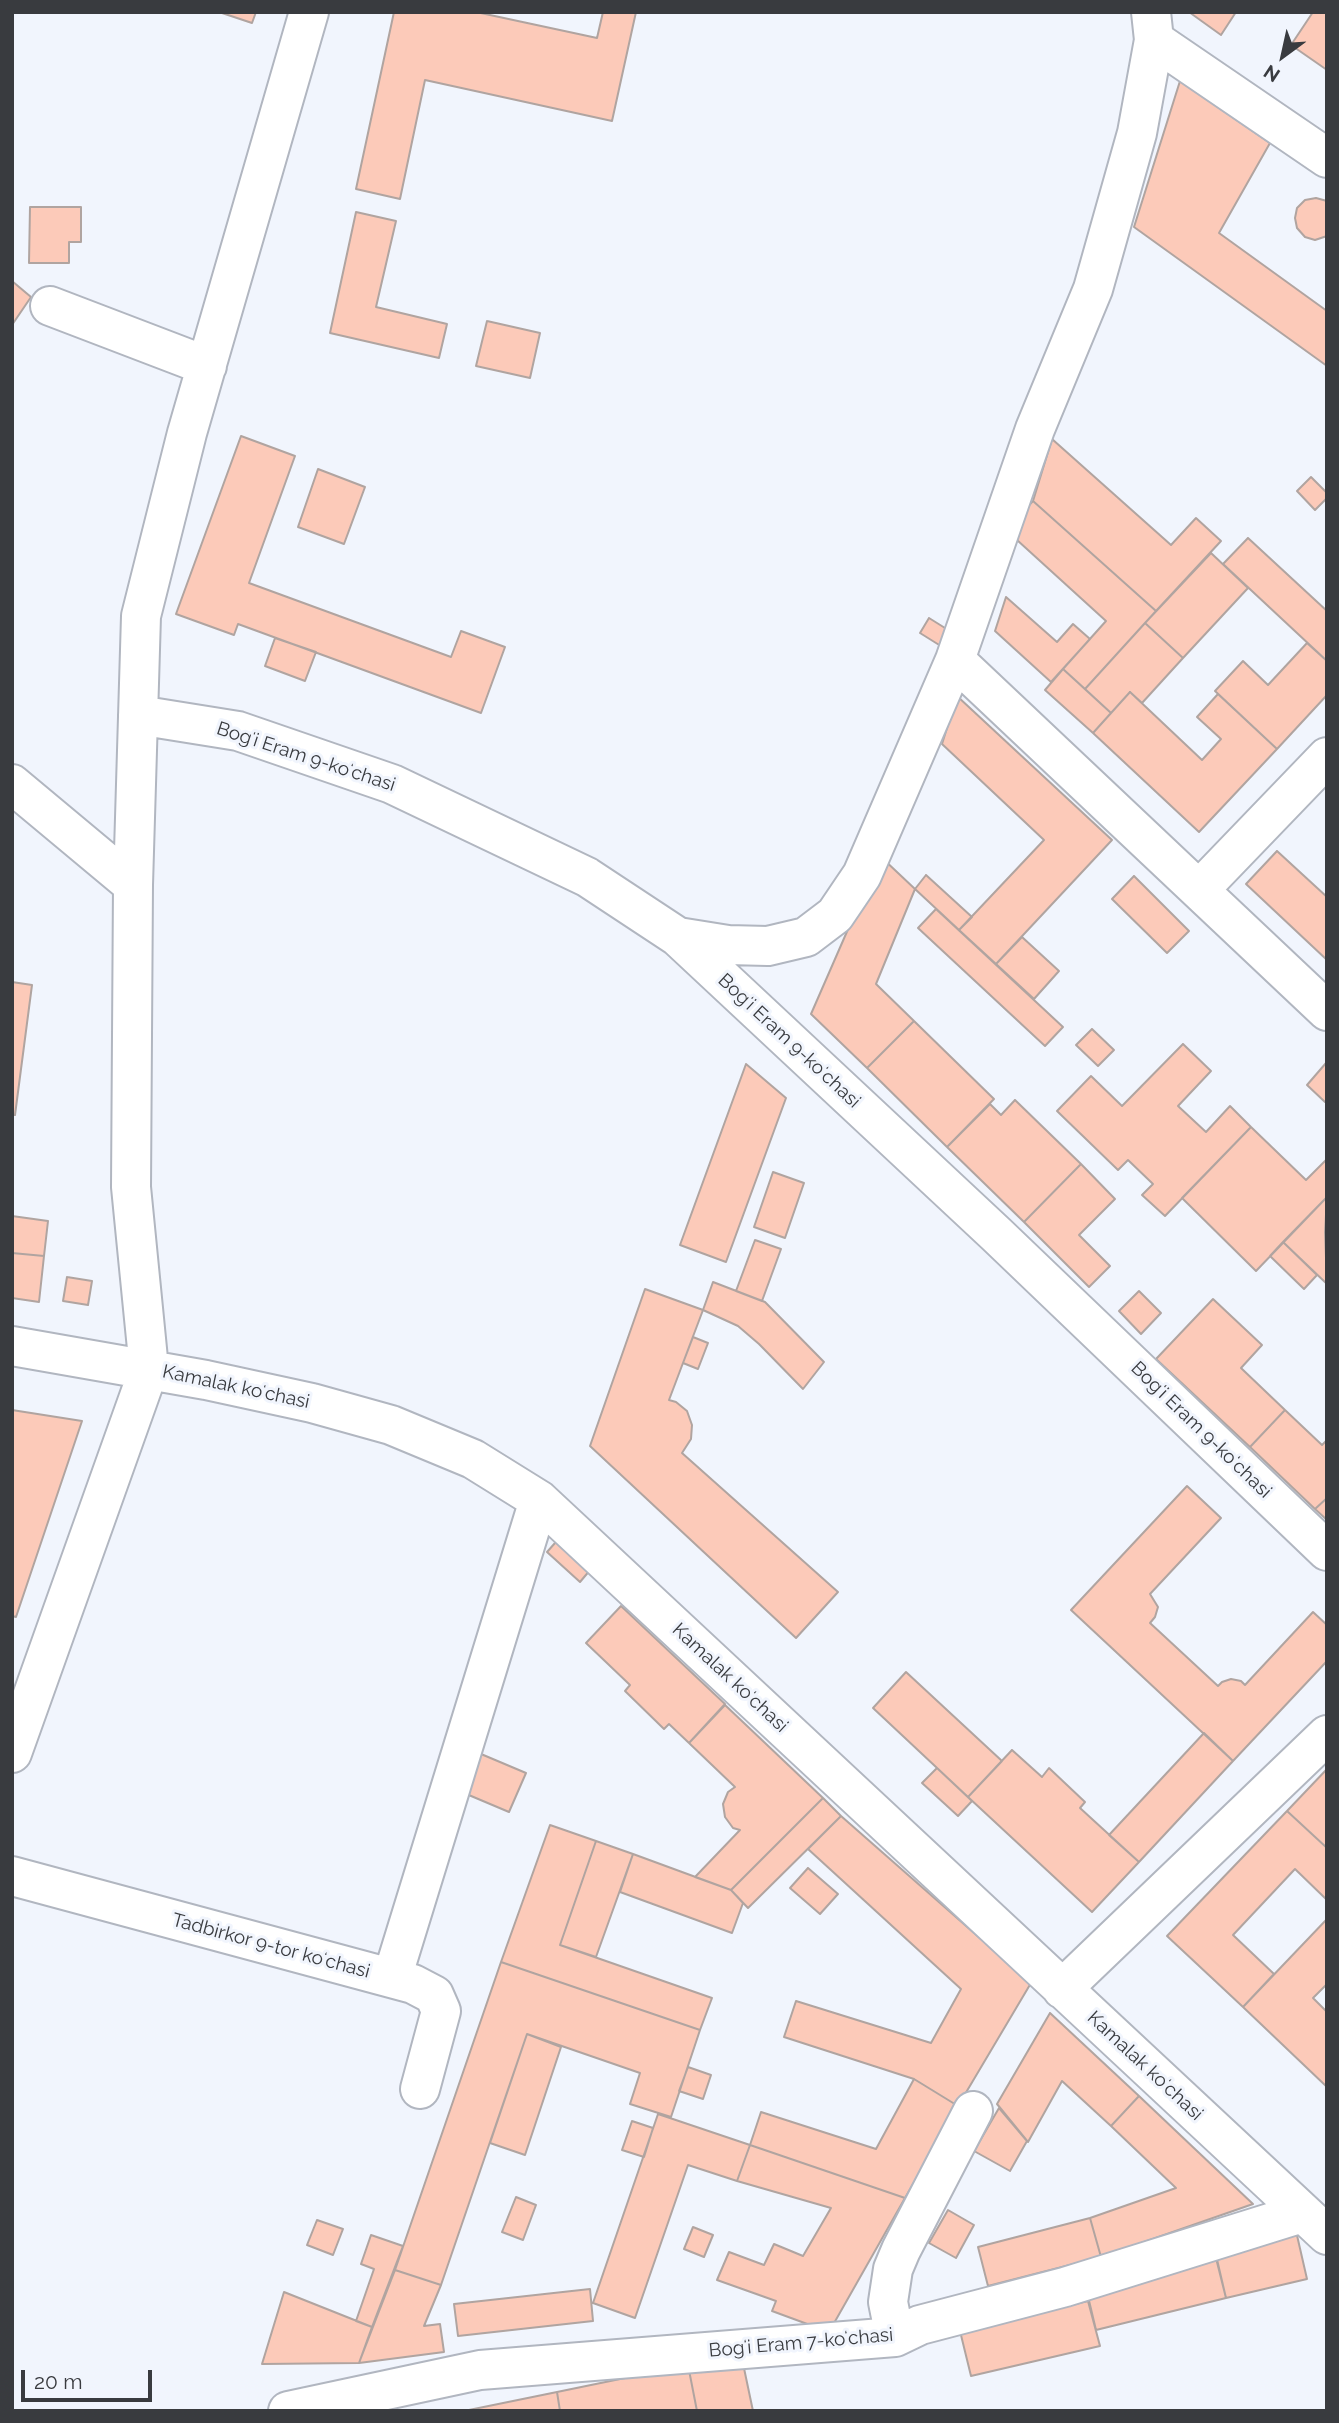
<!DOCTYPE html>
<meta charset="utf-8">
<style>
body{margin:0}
#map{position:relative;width:1339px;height:2423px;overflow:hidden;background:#f1f5fd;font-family:Raleway,sans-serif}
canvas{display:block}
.frame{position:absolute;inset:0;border:14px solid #393b3f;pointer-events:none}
.north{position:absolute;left:1248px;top:21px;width:70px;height:70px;-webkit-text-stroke:5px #f1f5fd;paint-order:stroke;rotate:213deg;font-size:19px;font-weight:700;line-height:28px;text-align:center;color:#393b3f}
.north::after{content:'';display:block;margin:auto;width:24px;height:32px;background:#393b3f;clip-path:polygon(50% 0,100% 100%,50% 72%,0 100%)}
.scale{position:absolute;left:21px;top:2370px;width:131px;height:32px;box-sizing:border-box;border:4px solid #393b3f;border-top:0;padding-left:9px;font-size:21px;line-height:24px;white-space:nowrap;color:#393b3f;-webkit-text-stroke:5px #f1f5fd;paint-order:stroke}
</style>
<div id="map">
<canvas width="1339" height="2423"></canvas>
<div class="frame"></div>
<div class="north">N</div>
<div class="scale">20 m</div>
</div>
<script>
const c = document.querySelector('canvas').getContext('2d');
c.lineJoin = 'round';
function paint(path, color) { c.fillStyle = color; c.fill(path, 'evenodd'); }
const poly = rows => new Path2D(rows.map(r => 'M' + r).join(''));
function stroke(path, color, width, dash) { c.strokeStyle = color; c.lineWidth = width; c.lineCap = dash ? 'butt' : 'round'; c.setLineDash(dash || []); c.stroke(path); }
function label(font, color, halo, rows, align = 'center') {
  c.font = font + ' Raleway,sans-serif'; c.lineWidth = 6; c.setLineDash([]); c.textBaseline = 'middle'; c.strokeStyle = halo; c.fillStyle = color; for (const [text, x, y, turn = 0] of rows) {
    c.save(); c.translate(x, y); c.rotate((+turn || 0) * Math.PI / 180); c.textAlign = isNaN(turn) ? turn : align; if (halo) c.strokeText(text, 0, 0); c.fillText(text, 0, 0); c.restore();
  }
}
const building = poly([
 [219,12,256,12,252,23,219,12],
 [394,12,476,12,597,38,603,12,636,12,612,121,425,80,400,199,356,189,394,12],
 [1189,12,1236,12,1221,35,1189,12],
 [1313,12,1327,12,1327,70,1291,45,1313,12],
 [1180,81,1270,143,1219,233,1327,311,1327,366,1134,227,1180,81],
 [1316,198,1327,201,1327,236,1315,240,1305,237,1297,228,1295,218,1297,208,1305,200,1316,198],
 [30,207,81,207,81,242,69,242,69,263,29,263,30,207],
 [356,212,396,221,376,307,447,324,439,358,330,333,356,212],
 [12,281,31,297,12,325,12,281],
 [487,321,540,333,530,378,476,366,487,321],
 [241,436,295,456,249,583,451,657,461,631,505,647,481,713,238,624,234,635,176,614,241,436],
 [1052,439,1171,545,1196,518,1221,541,1156,611,1033,501,1052,439],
 [318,469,365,487,344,544,298,527,318,469],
 [1311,477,1327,493,1327,498,1315,510,1297,491,1311,477],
 [1033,501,1156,611,1085,689,1063,669,1106,621,1006,530,1033,501],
 [1248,538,1327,611,1327,661,1223,564,1248,538],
 [1211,553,1248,588,1183,658,1145,623,1211,553],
 [1006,597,1057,642,1073,624,1090,639,1051,682,995,631,1006,597],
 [929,618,953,633,944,648,920,633,929,618],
 [1145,623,1183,658,1142,703,1130,692,1111,713,1085,689,1145,623],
 [275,638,316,652,305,681,265,666,275,638],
 [1307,643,1327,661,1327,695,1277,749,1215,691,1243,661,1268,685,1307,643],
 [1063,669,1111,713,1093,733,1045,690,1063,669],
 [1130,692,1202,760,1221,739,1197,717,1218,694,1277,749,1199,832,1093,733,1130,692],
 [957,696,1112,840,996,964,959,930,1044,840,942,744,957,696],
 [1277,851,1327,897,1327,960,1246,884,1277,851],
 [880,856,915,889,876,984,914,1021,867,1068,811,1014,880,856],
 [926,875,972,917,959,930,915,889,926,875],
 [1134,876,1189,931,1167,953,1112,899,1134,876],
 [936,909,1063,1027,1045,1046,918,928,936,909],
 [1022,937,1059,971,1034,999,996,964,1022,937],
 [12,982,32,985,15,1115,12,1115,12,982],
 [914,1021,994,1099,947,1147,867,1068,914,1021],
 [1092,1029,1114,1050,1098,1066,1076,1045,1092,1029],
 [1183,1044,1211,1071,1178,1106,1206,1132,1230,1106,1251,1127,1165,1216,1142,1195,1153,1184,1128,1160,1118,1170,1057,1111,1091,1076,1122,1106,1183,1044],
 [1326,1063,1327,1100,1325,1102,1307,1085,1326,1063],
 [746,1064,786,1098,726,1262,680,1245,746,1064],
 [1015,1100,1081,1164,1024,1222,947,1147,990,1104,1001,1115,1015,1100],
 [1251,1127,1306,1180,1327,1159,1327,1197,1256,1271,1182,1198,1251,1127],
 [1081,1164,1115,1199,1079,1235,1110,1266,1089,1287,1024,1222,1081,1164],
 [773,1172,804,1183,785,1238,754,1227,773,1172],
 [1327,1197,1325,1232,1327,1284,1283,1242,1327,1197],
 [12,1216,48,1221,44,1256,12,1253,12,1216],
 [755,1240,781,1249,762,1301,736,1291,755,1240],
 [1283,1242,1317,1275,1304,1289,1270,1256,1283,1242],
 [12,1253,44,1256,39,1302,12,1298,12,1253],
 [67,1277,92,1281,88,1305,63,1301,67,1277],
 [713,1282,765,1302,824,1362,803,1389,759,1344,738,1326,703,1310,713,1282],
 [645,1289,703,1310,669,1400,676,1402,687,1411,692,1425,691,1439,682,1453,838,1592,796,1638,590,1446,645,1289],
 [1139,1291,1161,1313,1141,1334,1119,1311,1139,1291],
 [1213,1299,1262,1345,1241,1368,1285,1410,1250,1447,1156,1359,1213,1299],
 [693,1337,708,1343,698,1369,683,1363,693,1337],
 [12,1410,82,1421,16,1617,12,1616,12,1410],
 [1285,1410,1322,1445,1327,1440,1327,1498,1315,1509,1250,1447,1285,1410],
 [1187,1486,1221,1518,1150,1594,1158,1607,1155,1617,1150,1623,1218,1686,1222,1682,1231,1679,1241,1681,1245,1685,1313,1612,1327,1625,1327,1661,1233,1761,1071,1610,1187,1486],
 [1327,1498,1327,1520,1315,1509,1327,1498],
 [563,1534,596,1563,580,1582,547,1552,563,1534],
 [621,1606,725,1704,689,1743,669,1724,664,1729,625,1691,630,1685,586,1643,621,1606],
 [906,1672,1002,1761,968,1797,873,1708,906,1672],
 [725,1705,823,1798,731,1890,695,1877,740,1830,733,1828,725,1817,723,1804,728,1792,735,1787,689,1743,725,1705],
 [1204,1733,1233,1761,1139,1862,1109,1835,1204,1733],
 [1012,1750,1042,1777,1049,1768,1085,1802,1080,1808,1139,1862,1092,1912,968,1797,1012,1750],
 [481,1754,526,1773,509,1812,464,1793,481,1754],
 [937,1768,972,1801,958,1816,922,1783,937,1768],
 [1327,1769,1327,1848,1287,1811,1327,1769],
 [823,1798,841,1816,748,1908,731,1890,823,1798],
 [1287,1811,1327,1848,1327,1900,1295,1869,1233,1935,1274,1974,1243,2007,1167,1936,1287,1811],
 [841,1816,1031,1983,958,2106,914,2079,784,2037,796,2001,931,2043,961,1989,808,1849,841,1816],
 [550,1825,596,1841,560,1945,712,1998,700,2030,501,1962,550,1825],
 [596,1841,633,1854,596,1957,560,1945,596,1841],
 [633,1854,731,1890,743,1903,732,1933,620,1892,633,1854],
 [808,1868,838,1894,820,1914,790,1888,808,1868],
 [1327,1919,1327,1984,1313,1998,1327,2012,1327,2087,1243,2007,1327,1919],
 [501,1962,700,2030,671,2117,630,2104,640,2073,527,2034,441,2285,395,2270,501,1962],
 [1050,2013,1139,2096,1111,2126,1062,2081,1028,2142,997,2104,1050,2013],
 [527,2034,561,2047,525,2155,490,2143,527,2034],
 [688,2067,711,2075,703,2099,679,2091,688,2067],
 [914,2079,958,2106,905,2198,750,2145,761,2112,876,2149,914,2079],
 [1139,2096,1253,2204,1101,2257,1090,2218,1176,2188,1111,2126,1139,2096],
 [999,2108,1027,2141,1010,2171,974,2151,999,2108],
 [658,2114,750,2145,737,2181,688,2165,635,2318,593,2303,658,2114],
 [632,2121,653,2128,644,2157,622,2150,632,2121],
 [750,2145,905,2198,829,2332,772,2311,776,2301,717,2280,729,2252,764,2265,774,2244,803,2256,831,2208,737,2181,750,2145],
 [516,2197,536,2205,523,2240,502,2232,516,2197],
 [948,2210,974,2225,956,2258,929,2243,948,2210],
 [1090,2218,1101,2257,988,2286,978,2247,1090,2218],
 [317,2220,343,2229,333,2255,307,2245,317,2220],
 [693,2227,713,2235,704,2257,684,2249,693,2227],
 [1296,2231,1307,2279,1226,2298,1215,2251,1296,2231],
 [371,2235,403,2246,372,2327,356,2321,374,2269,361,2264,371,2235],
 [1216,2258,1226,2298,1096,2330,1086,2288,1216,2258],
 [395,2270,441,2285,424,2326,440,2324,444,2352,359,2363,395,2270],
 [590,2289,593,2321,458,2336,454,2304,590,2289],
 [284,2292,372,2327,359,2363,262,2364,284,2292],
 [1088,2301,1100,2346,971,2376,960,2331,1088,2301],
 [741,2354,753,2411,697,2411,688,2365,741,2354],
 [688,2365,697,2411,560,2411,557,2392,688,2365],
 [557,2392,560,2411,464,2411,557,2392]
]);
paint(building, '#fccab9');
stroke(building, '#b0a4a0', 2);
const minor = poly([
 [1154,40,1327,158],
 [50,306,207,366],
 [955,660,1327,1011],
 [138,715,238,731,392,784,587,877,678,937,996,1234,1327,1551],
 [12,784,133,885],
 [1199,890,1327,757],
 [678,937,728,945,768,946,806,937,835,915,862,875,955,660,1035,429,1093,289,1137,133,1154,40,1151,12],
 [12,1346,206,1380,312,1403,391,1425,473,1459,539,1500,1327,2235],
 [12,1753,149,1369,131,1187,133,885,141,616,187,433,309,12],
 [12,1876,413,1984,434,1995,441,2011,420,2089],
 [392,1978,539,1500],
 [1062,1989,1327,1735],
 [895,2337,888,2302,893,2269,901,2250,973,2111],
 [288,2411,480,2370,895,2337,920,2325,1065,2287,1302,2213]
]);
stroke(minor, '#b1b6c0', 42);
stroke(minor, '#fff', 38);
label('19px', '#393b3f', '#f1f5fd', [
 ["Bogʻi Eram 9-koʻchasi",306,757,18],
 ["Bogʻi Eram 9-koʻchasi",789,1041,43],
 ["Kamalak koʻchasi",236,1387,12],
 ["Bogʻi Eram 9-koʻchasi",1201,1430,44],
 ["Kamalak koʻchasi",730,1678,43],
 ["Tadbirkor 9-tor koʻchasi",271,1946,15],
 ["Kamalak koʻchasi",1145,2066,43],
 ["Bogʻi Eram 7-koʻchasi",801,2343,-5]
]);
</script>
